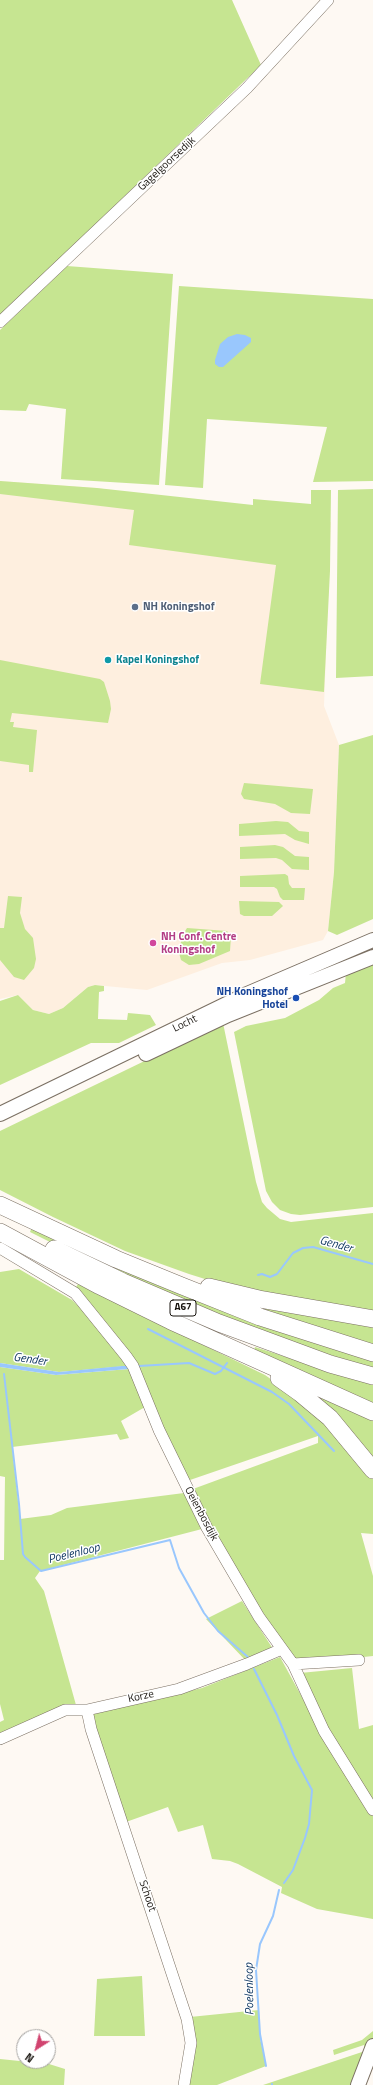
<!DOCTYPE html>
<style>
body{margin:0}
#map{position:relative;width:373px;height:2085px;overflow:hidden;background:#fef9f3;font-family:"Titillium Web",sans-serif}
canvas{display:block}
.north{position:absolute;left:16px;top:2029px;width:40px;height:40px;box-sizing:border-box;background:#fff;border:1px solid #a3a19f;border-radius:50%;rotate:216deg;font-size:11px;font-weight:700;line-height:16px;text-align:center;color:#18140f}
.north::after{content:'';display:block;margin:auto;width:14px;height:18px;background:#d14470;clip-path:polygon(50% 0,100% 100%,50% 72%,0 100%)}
</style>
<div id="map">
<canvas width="373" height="2085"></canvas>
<div class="north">N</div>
</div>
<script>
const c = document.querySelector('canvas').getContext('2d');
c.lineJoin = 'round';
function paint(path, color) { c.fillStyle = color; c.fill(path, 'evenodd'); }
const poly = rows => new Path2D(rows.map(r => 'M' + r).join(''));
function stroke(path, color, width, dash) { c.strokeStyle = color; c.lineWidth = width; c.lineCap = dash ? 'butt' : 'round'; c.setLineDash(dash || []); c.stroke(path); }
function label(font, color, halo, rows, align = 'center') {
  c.font = font + ' "Titillium Web",sans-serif'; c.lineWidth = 3; c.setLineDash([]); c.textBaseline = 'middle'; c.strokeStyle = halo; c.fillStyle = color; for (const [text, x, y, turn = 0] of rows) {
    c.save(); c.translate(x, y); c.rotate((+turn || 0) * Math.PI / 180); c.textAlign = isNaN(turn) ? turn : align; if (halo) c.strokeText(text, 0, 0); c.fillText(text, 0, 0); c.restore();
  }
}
paint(poly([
 [0,481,97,488,331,522,324,706,339,745,334,872,328,931,323,940,250,960,222,963,147,990,95,985,88,987,63,1008,49,1014,33,1010,18,995,0,999]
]), '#feefdf');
paint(poly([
 [0,0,232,0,261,65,0,316],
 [67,266,173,274,159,485,61,479,66,409,29,404,26,411,0,410,0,330],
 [179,286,373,299,373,481,313,482,327,427,207,419,203,488,165,485],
 [0,481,97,488,253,505,253,499,311,504,311,490,331,490,330,571,324,692,260,684,276,565,129,545,134,510,0,494],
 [373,489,373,676,336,678,338,490],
 [0,660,100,679,104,682,110,701,111,709,108,723,12,713,10,722,14,722,13,727,37,730,33,772,29,772,29,765,0,761],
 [373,735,373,919,337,935,328,931,334,872,339,745],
 [244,783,313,789,310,814,291,813,275,804,244,799,241,794],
 [276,821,288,822,299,831,309,832,309,844,295,840,285,834,239,836,239,824],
 [275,845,283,847,295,856,309,857,309,870,292,869,282,860,276,858,240,859,240,847],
 [285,874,288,876,289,884,292,888,305,888,304,900,283,900,280,897,277,889,274,887,240,887,240,876],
 [8,896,22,897,20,913,25,929,33,938,36,959,34,968,24,980,14,977,0,960,0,928,4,928],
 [239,901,279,902,283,906,272,916,244,916,240,914],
 [187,928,227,931,231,936,230,951,199,964,189,965,181,960,179,953,182,936],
 [373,961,373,1207,300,1215,291,1214,280,1210,272,1202,266,1191,234,1032,246,1026,285,1018,319,1000,333,988,345,983,346,973],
 [95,985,104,986,104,991,99,992,98,1019,127,1020,128,1013,150,1015,156,1025,119,1043,91,1043,0,1085,0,1001,18,995,33,1010,49,1014,63,1008,88,987],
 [223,1023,256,1182,262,1202,267,1208,280,1219,291,1222,373,1213,373,1312,221,1284,189,1274,125,1251,53,1217,0,1190,0,1131],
 [32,1227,373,1360,373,1372,311,1353,64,1249,30,1232],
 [19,1269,72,1300,87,1314,127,1366,59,1372,0,1363,0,1272],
 [78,1284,265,1375,302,1401,320,1416,373,1478,373,1534,361,1533,373,1576,373,1656,296,1664,244,1584,194,1492,193,1489,318,1443,318,1436,190,1480,187,1479,140,1376,74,1290],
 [215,1291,373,1325,373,1347,316,1329],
 [255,1347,373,1385,373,1408,253,1354],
 [0,1367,56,1375,129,1369,145,1407,121,1421,129,1438,120,1440,117,1434,12,1447,20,1519,51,1515,67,1508,184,1493,202,1529,40,1571,35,1578,44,1591,76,1705,0,1736,0,1722,4,1720,0,1704,0,1560,4,1560,5,1477,0,1476],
 [280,1372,373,1415,373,1464],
 [242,1601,273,1649,247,1662,206,1619],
 [280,1657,320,1730,373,1816,373,1919,317,1909,281,1893,282,1887,238,1864,230,1861,212,1859,203,1825,178,1832,168,1807,126,1822,92,1716,93,1714,202,1688],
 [352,1668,359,1729,373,1725,373,1803,335,1746,300,1673],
 [142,1976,145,2036,94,2036,97,1979],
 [259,2010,260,2038,266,2066,217,2085,188,2085,190,2017],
 [373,2031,373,2041,355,2085,263,2085,365,2051,364,2045,334,2055,333,2050,362,2040],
 [0,2059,49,2064,65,2069,64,2085,0,2085]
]), '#c6e591');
paint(poly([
 [237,334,245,335,251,338,251,342,223,367,219,367,215,364,215,360,220,344,228,337],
 [0,1363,59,1372,122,1366,127,1366,129,1369,56,1375,0,1367]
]), '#99c7fd');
stroke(poly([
 [258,1275,262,1274,270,1277,277,1274,293,1253,303,1248,313,1247,373,1264],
 [148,1329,272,1392,289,1404,334,1451],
 [139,1366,189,1363,215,1374,221,1371,227,1363],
 [4,1374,19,1504,23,1554,25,1557,41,1571,170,1540,179,1568,204,1613,218,1631,249,1658],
 [254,1669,277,1715,294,1756,312,1790,309,1824,305,1838,293,1870,284,1883],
 [266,2066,260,2034,256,1970,260,1944,273,1916,279,1890],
 [272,2084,272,2085]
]), '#99c7fd', 2);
const minor = poly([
 [0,322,247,88,328,0],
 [0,1248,75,1293,126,1356,133,1366,159,1430,207,1528,259,1617,293,1664,324,1731,373,1810],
 [293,1664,359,1660],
 [87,1710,91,1729,187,2019,191,2043,184,2085],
 [0,1739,65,1710,87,1710,179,1689,247,1664,282,1649]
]);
const major = poly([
 [146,1054,228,1015,373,957],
 [0,1114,247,994,373,940],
 [358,2085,373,2046]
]);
const highway = poly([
 [0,1205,116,1259,182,1286,260,1317,373,1353],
 [0,1232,100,1286,171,1321,373,1412],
 [54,1249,123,1282,219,1323,330,1364,373,1376],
 [209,1287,259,1299,373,1319],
 [279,1378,300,1393,330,1418,373,1470]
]);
stroke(minor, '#7b7063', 12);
stroke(major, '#7b7063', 16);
stroke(highway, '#7b7063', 18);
stroke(minor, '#fff', 11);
stroke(major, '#fff', 14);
stroke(highway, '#fff', 17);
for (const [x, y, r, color] of [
 [135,607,4,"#5c6f8a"],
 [108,660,4,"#0f9aa8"],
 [153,943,4,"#d1479c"],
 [296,998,4,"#1a4fb4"]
]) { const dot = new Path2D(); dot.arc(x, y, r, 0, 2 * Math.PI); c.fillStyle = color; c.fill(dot); stroke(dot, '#fff', 1.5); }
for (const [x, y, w] of [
 [183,1308,26]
]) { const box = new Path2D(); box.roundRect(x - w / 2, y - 8, w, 16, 3); c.fillStyle = '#fff'; c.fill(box); stroke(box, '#18140f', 1); }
label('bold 10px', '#18140f', null, [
 ["A67",183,1308]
]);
label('11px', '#18140f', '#fff', [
 ["Gagelgoorsedijk",167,164,-43],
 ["Locht",185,1024,-26],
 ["Oeienbosdijk",201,1514,62],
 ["Korze",141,1697,-12],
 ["Schoot",147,1896,71]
]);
label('bold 11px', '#4e5e75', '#fff', [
 ["NH Koningshof",143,607]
], 'left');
label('bold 11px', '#0d838f', '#fff', [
 ["Kapel Koningshof",116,660]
], 'left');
label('bold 11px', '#b23c85', '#fff', [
 ["NH Conf. Centre",161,937],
 ["Koningshof",161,950]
], 'left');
label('bold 11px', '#164399', '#fff', [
 ["NH Koningshof",288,992],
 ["Hotel",288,1005]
], 'right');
label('italic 12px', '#0d355f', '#fff', [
 ["Gender",336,1245,15],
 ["Gender",30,1360,8],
 ["Poelenloop",74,1554,-14],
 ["Poelenloop",250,1989,-91]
]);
</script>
